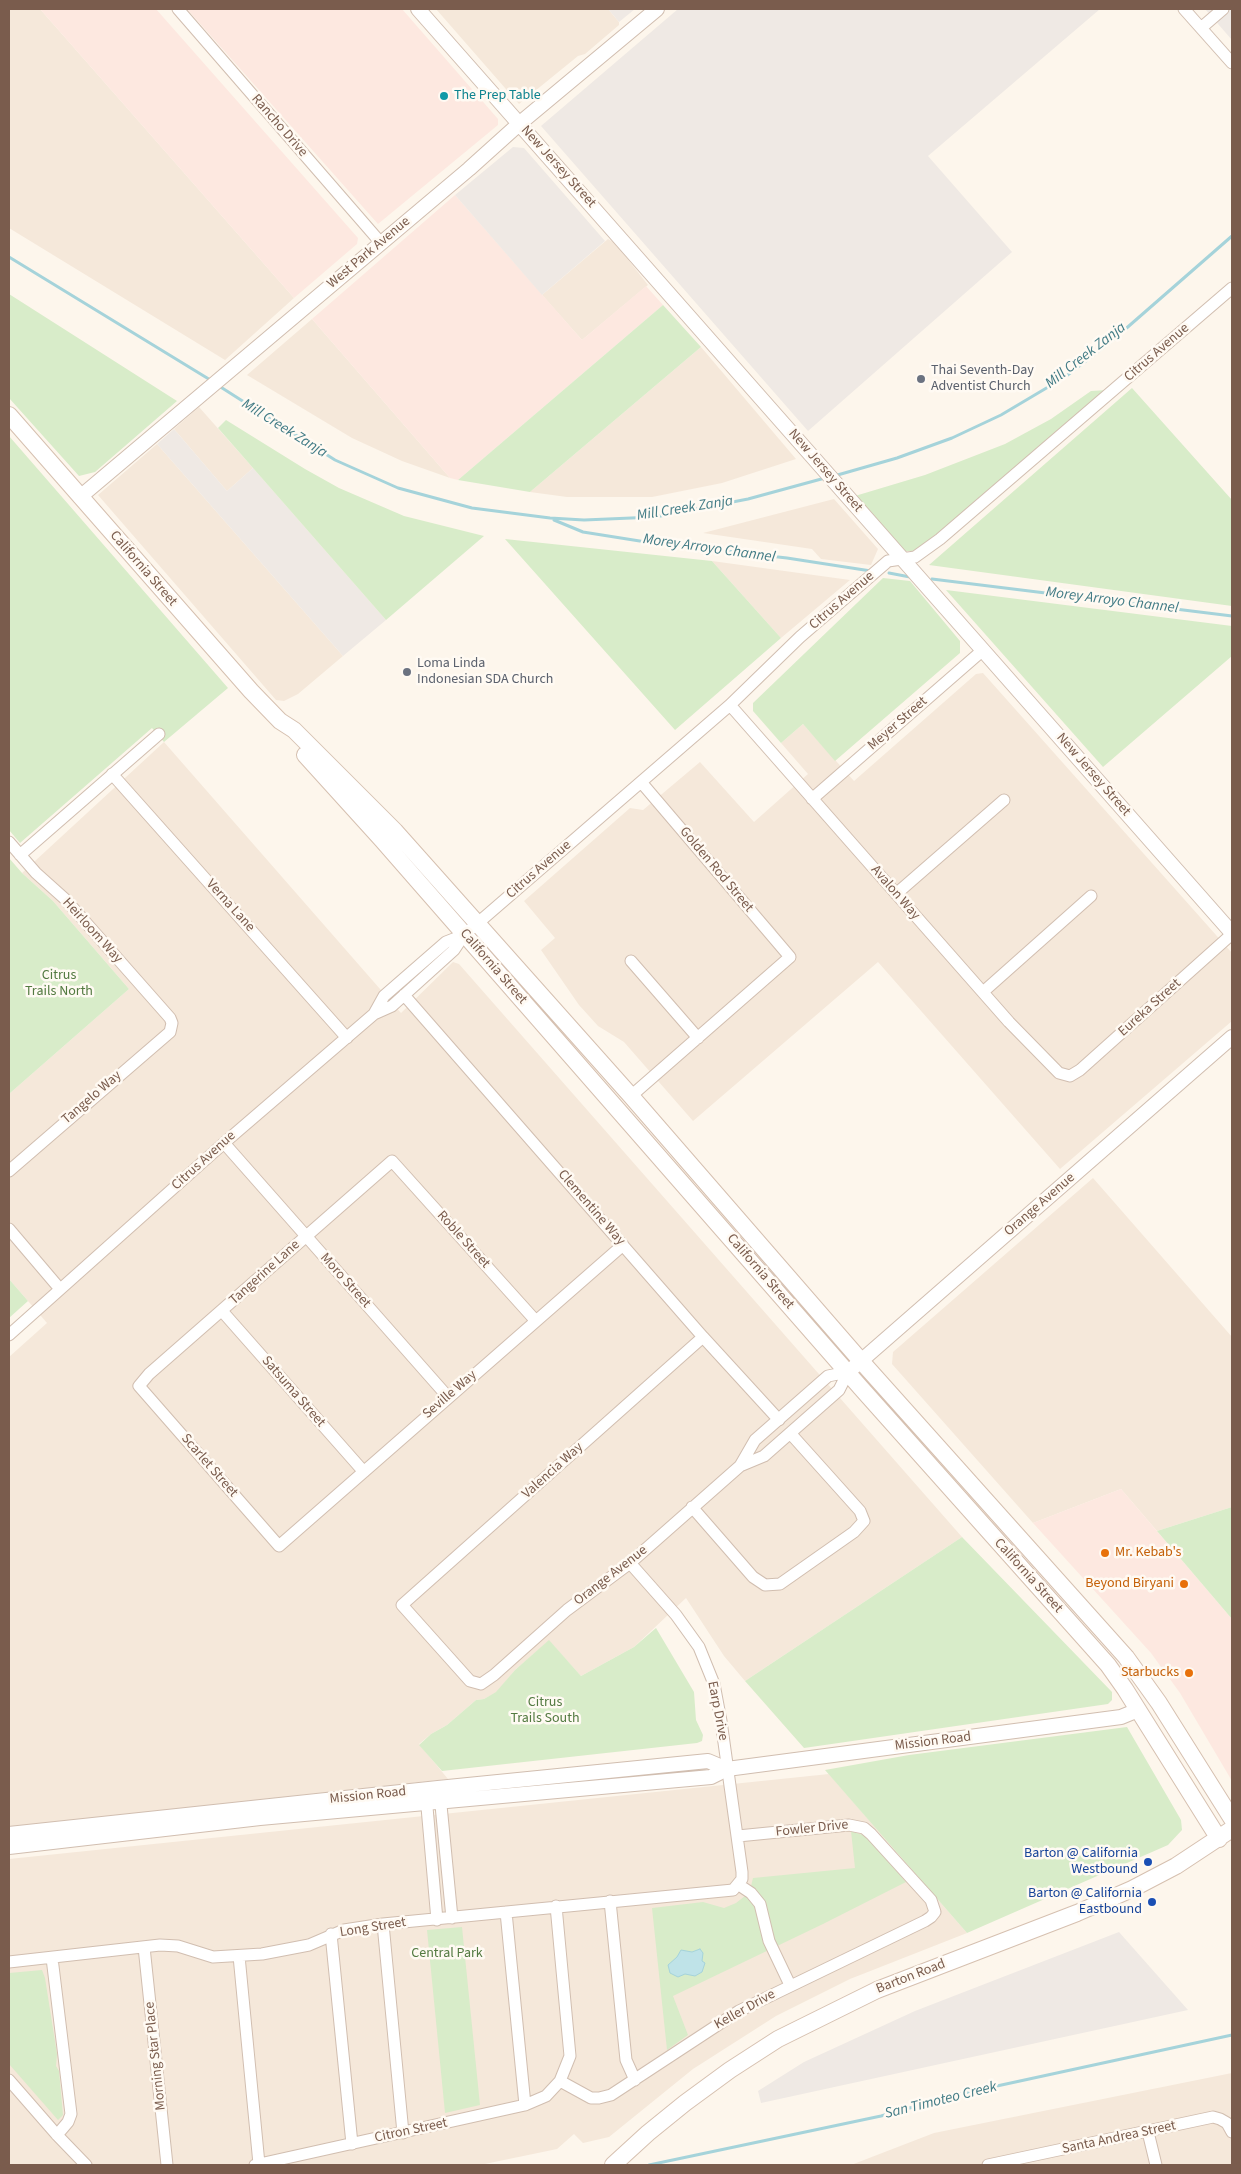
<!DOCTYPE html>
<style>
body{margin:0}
#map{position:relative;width:1241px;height:2174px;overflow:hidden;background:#fdf6ec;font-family:"Source Sans 3",sans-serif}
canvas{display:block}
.frame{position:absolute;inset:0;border:10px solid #7a5c4d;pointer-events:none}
</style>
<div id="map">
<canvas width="1241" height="2174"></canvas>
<div class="frame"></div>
</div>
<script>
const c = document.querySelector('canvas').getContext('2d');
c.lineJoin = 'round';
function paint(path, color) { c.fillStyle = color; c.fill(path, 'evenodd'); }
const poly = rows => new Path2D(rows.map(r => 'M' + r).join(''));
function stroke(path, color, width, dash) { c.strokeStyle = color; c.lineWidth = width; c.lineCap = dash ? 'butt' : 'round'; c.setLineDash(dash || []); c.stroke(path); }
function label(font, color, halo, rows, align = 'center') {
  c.font = font + ' "Source Sans 3",sans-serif'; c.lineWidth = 5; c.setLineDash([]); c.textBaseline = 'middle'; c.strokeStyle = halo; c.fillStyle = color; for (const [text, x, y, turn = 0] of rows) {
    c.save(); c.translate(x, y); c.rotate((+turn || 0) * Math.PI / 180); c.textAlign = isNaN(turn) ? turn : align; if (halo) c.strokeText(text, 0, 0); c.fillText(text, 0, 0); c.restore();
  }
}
paint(poly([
 [9,9,40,9,294,298,225,360,9,228],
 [436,9,608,9,619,22,619,25,585,54,578,56,519,104],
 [608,239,615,243,648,285,582,340,542,295],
 [312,319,450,478,402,461,352,438,247,375],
 [701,347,796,459,722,483,652,497,567,497,530,492],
 [199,407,253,468,227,491,174,429],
 [157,444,343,656,298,694,284,701,276,700,98,495],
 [834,499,878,549,871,565,821,559,812,549,703,533],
 [712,561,850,580,781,638],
 [983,673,1232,953,1232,1021,1060,1169,878,962,693,1121,624,1042,598,1026,579,1005,541,950,555,938,524,901,630,808,643,810,700,762,754,822,808,774,781,743,803,724,854,781,976,674],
 [164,742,401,1013,453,962,459,964,962,1537,745,1681,724,1656,686,1598,634,1647,581,1676,549,1641,515,1670,497,1692,484,1699,476,1700,447,1725,431,1734,419,1744,448,1779,9,1827,9,1357,47,1323,9,1279,9,1094,129,989,53,901,22,873],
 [1093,1178,1232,1337,1232,1507,1157,1531,1121,1489,1033,1523,892,1364,893,1352],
 [829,1774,967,1933,850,1979,776,2016,693,2069,609,2137,583,2143,574,2134,557,2149,480,2165,9,2165,9,1859],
 [1232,2073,1232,2165,851,2165,934,2133]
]), '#f5e8da');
paint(poly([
 [40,9,156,9,358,238,357,244,294,298],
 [187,9,402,9,498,119,498,125,378,224],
 [455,195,582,340,646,286,663,305,458,480,450,478,312,319],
 [1121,1489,1232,1619,1232,1781,1180,1693,1151,1653,1033,1523]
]), '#fde8e0');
paint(poly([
 [608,9,635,9,619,22],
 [678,9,1100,9,928,156,1012,252,808,431,541,126],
 [1205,9,1232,9,1232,40],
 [513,147,524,148,605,241,542,295,455,195],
 [174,429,227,491,253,468,386,620,343,656,157,444],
 [1119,1932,1188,2010,761,2103,758,2091,804,2062,915,2011]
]), '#efe9e4');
paint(poly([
 [9,294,177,401,95,472,79,476,9,398],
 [663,305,701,347,530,492,458,480],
 [1132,388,1232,500,1232,606,929,565],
 [1107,390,919,549,912,551,905,551,898,546,855,496,925,475,1005,444,1051,419,1091,391],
 [226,420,305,469,339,488,404,516,484,536,386,620,218,428],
 [9,436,228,688,164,742,152,728,20,843,9,830],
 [505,539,712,561,781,638,675,730],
 [883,578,910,581,960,641,960,653,835,761,803,724,781,743,753,711,753,703],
 [946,590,1232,626,1232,656,1103,767],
 [9,858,22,873,53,901,129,989,9,1094],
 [9,1279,28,1301,9,1318],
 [1232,1507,1232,1619,1157,1531],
 [962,1537,1112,1692,1112,1700,1108,1704,804,1748,745,1681],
 [656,1628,694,1692,696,1720,703,1735,702,1741,697,1743,442,1771,419,1745,431,1734,447,1725,476,1700,484,1699,496,1692,515,1670,549,1640,581,1676,634,1647],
 [1127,1727,1181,1820,1182,1830,1168,1845,967,1933,825,1770,909,1755],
 [851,1831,866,1836,906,1882,823,1924,673,1996,688,2035,667,2050,652,1908,703,1902,724,1908,736,1903,745,1896,751,1886,753,1878,855,1868],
 [462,1927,480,2105,445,2113,427,1930],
 [42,1970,45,1978,57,2054,56,2066,59,2071,63,2115,58,2120,9,2064,9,1973]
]), '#d8ecc9');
const water = poly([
 [700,1949,703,1953,702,1961,705,1963,702,1972,695,1976,685,1974,678,1977,670,1973,668,1965,677,1957,681,1950,692,1952,700,1949]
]);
paint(water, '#bfe3e8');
stroke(water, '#a5d3da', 1);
stroke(poly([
 [9,257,212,381],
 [219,386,335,460,398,488,472,508,550,518,584,520,655,517,748,499,825,478],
 [834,476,897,458,952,438,1001,415,1065,377,1114,339,1232,236],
 [554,520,583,532,646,542,787,558,871,571],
 [889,573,910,577],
 [932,579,1232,616],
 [649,2165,881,2116,960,2094,1232,2035]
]), '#a5d3da', 3);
const minor = poly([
 [178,9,381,243],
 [1184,9,1232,63],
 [1201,28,1223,9],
 [730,705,1009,1022,1059,1073,1070,1076,1080,1070,1232,934],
 [112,774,347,1038],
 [812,799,983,650],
 [9,842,36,873,65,899,170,1018,172,1023,170,1032,9,1171],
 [20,855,159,734],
 [896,894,1004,800],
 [631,961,698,1038],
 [983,992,1091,896],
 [404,995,703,1337,779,1420],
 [374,1014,384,996,446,942,464,935],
 [631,1096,790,957,641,782],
 [224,1143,448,1397],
 [9,1229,60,1289],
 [222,1311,364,1472],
 [535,1320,392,1161,149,1374,139,1386,279,1546,623,1245],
 [9,1335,224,1143,374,1014,392,1006,454,950,464,935,730,705,800,637,888,561,915,557,940,539,1232,288],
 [703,1337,402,1605,470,1681,481,1684,494,1675,567,1610,630,1563,740,1466,764,1456,839,1390,848,1372],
 [740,1466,755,1440,828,1376,848,1372],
 [692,1507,753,1577,765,1585,780,1584,854,1532,864,1521,860,1511,790,1433],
 [440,1795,452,1918],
 [426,1796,437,1920],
 [739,1885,751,1893,760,1904,769,1941,790,1985],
 [610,1901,626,2060,635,2080],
 [506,1912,525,2105],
 [383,1924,403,2133],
 [331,1934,352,2144],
 [144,1947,167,2165],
 [239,1956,259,2164],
 [52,1958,71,2114,68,2122,57,2135],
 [9,1962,160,1945,178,1946,213,1957,262,1954,309,1945,344,1930,383,1924,733,1890,742,1879,742,1872,721,1721,714,1684,699,1647,676,1615,630,1563],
 [9,2080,57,2135,86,2165],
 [560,2081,591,2098,599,2098,611,2095,739,2011,925,1921,931,1917,935,1912,931,1900,871,1834,864,1828,849,1825,738,1836],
 [1148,2132,1156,2165],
 [255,2165,525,2105,546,2096,560,2081,570,2056,556,1906],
 [988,2165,1213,2117,1220,2119,1227,2123,1232,2132]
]);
const tertiary = poly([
 [418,9,1232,933],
 [80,497,469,169,519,124,657,9],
 [854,1367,1232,1037],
 [9,1834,438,1788,708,1761,727,1769],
 [9,1847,260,1818,711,1777,727,1769,1121,1717,1138,1710]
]);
const secondary = poly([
 [9,415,251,691,280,721,294,730,395,831,631,1096,861,1361,1126,1657,1159,1703,1232,1819],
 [305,755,382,840,861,1388,1108,1665,1125,1689,1219,1839],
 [613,2165,648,2133,685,2103,730,2070,778,2039,877,1990,1077,1913,1132,1889,1176,1866,1232,1829]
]);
stroke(minor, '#d1beb0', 13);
stroke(tertiary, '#d1beb0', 16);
stroke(secondary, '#d6c0b0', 18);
stroke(minor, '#fff', 11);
stroke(tertiary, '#fff', 14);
stroke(secondary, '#fff', 16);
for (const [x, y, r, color] of [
 [444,96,5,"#0f9aa8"],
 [921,379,5,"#6b7280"],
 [407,672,5,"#6b7280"],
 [1105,1553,5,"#e8710a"],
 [1184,1584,5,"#e8710a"],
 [1189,1673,5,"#e8710a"],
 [1148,1862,5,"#1a4fb4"],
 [1152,1902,5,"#1a4fb4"]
]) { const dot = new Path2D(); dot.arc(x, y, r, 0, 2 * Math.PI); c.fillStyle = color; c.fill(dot); stroke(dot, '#fffaf3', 2); }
label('14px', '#0d838f', '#fffaf3', [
 ["The Prep Table",454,96]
], 'left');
label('14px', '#7a5c4d', '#fffaf3', [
 ["Rancho Drive",279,126,49],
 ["New Jersey Street",558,167,48],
 ["West Park Avenue",369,253,-40],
 ["Citrus Avenue",1157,353,-41],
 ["New Jersey Street",825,471,49],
 ["California Street",143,569,49],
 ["Citrus Avenue",842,601,-41],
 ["Meyer Street",898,724,-41],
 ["New Jersey Street",1093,775,49],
 ["Citrus Avenue",539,870,-41],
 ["Golden Rod Street",716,870,50],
 ["Avalon Way",895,893,49],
 ["Verna Lane",230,906,48],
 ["Heirloom Way",92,931,48],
 ["California Street",493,967,49],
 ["Eureka Street",1150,1008,-42],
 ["Tangelo Way",92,1098,-41],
 ["Citrus Avenue",204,1161,-42],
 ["Orange Avenue",1040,1205,-41],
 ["Clementine Way",591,1208,49],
 ["Roble Street",463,1240,48],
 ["California Street",760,1272,49],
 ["Tangerine Lane",265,1273,-42],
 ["Moro Street",345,1281,48],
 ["Satsuma Street",293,1392,49],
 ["Seville Way",450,1395,-41],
 ["Scarlet Street",209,1466,49],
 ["Valencia Way",553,1471,-42],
 ["Orange Avenue",611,1576,-38],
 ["California Street",1028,1576,48],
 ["Earp Drive",717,1711,79],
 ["Mission Road",933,1742,-7],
 ["Mission Road",368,1796,-6],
 ["Fowler Drive",812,1829,-6],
 ["Long Street",373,1928,-9],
 ["Barton Road",911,1977,-21],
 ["Keller Drive",745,2010,-29],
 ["Morning Star Place",156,2056,-96],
 ["Citron Street",411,2131,-12],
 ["Santa Andrea Street",1119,2138,-12]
]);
label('14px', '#5b616d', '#fffaf3', [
 ["Thai Seventh-Day",931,371],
 ["Adventist Church",931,387],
 ["Loma Linda",417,664],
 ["Indonesian SDA Church",417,680]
], 'left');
label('14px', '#537a41', '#fffaf3', [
 ["Citrus",59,976],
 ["Trails North",59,992],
 ["Citrus",545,1703],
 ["Trails South",545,1719],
 ["Central Park",447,1954]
]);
label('14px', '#c56008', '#fffaf3', [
 ["Mr. Kebab's",1115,1553,"left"],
 ["Beyond Biryani",1174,1584],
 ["Starbucks",1179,1673]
], 'right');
label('14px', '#164399', '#fffaf3', [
 ["Barton @ California",1138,1854],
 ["Westbound",1138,1870],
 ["Barton @ California",1142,1894],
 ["Eastbound",1142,1910]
], 'right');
label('italic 15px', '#437c86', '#fffaf3', [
 ["Mill Creek Zanja",1086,356,-38],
 ["Mill Creek Zanja",284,429,32],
 ["Mill Creek Zanja",685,509,-9],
 ["Morey Arroyo Channel",709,549,8],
 ["Morey Arroyo Channel",1112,601,7],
 ["San Timoteo Creek",941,2101,-14]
]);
</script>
